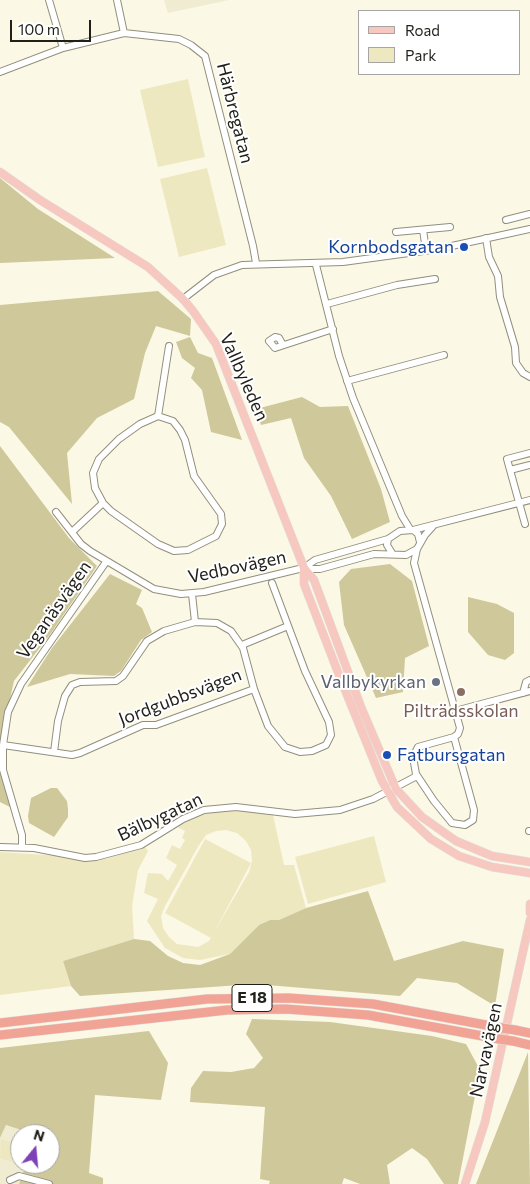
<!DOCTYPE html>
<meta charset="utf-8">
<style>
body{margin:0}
#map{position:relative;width:530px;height:1184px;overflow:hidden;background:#fbf8e5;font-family:Commissioner,sans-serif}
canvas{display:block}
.legend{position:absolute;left:358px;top:10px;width:162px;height:65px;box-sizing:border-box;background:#fff;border:1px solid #a6a5a3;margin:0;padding:6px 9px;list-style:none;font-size:15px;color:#201f19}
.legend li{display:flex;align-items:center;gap:10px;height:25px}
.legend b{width:25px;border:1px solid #a6a5a3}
.north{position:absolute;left:10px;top:1124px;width:50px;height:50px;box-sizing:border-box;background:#fff;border:1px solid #a6a5a3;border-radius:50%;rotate:17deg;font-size:14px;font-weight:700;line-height:20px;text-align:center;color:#201f19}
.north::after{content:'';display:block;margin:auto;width:18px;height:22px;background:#7f41b7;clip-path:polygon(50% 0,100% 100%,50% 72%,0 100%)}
.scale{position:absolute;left:10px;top:20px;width:81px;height:22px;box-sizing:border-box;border:2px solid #201f19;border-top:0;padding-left:6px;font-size:15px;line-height:18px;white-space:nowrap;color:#201f19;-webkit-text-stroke:4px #fff;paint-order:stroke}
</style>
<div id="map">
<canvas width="530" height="1184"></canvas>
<ul class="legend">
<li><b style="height:6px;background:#f7c8c0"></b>Road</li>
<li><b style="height:14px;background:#eee8c1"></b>Park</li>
</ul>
<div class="north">N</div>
<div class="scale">100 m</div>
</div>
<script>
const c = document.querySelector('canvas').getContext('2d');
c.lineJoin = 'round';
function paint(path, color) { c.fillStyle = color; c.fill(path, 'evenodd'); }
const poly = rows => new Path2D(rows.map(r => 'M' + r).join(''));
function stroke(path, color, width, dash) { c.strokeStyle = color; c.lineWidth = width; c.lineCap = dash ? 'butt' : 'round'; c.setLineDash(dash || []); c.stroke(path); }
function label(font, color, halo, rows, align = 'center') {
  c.font = font + ' Commissioner,sans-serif'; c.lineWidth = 4; c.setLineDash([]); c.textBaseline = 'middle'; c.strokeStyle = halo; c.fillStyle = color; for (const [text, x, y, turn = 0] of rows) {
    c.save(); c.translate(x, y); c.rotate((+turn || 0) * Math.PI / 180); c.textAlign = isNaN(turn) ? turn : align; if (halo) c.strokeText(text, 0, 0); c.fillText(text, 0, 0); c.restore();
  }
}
paint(poly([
 [164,0,229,0,168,13],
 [6,1125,34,1133,20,1134,20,1164,26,1164,19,1184,0,1184,0,1138]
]), '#f0ecd2');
paint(poly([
 [188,79,205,157,158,167,140,90],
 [207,168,226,245,179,257,160,179],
 [244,810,273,815,284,865,294,865,306,908,279,920,270,920,259,925,230,954,200,960,183,958,165,948,147,921,158,899,144,893,148,873,162,874,168,881,177,865,166,858,172,845,180,849,185,840,182,838,185,831,177,827,195,817,216,811],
 [226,830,237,833,246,841,251,850,252,861,249,872,209,941,198,947,177,944,169,937,163,928,161,916,165,906,199,845,206,835,216,831],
 [374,836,386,882,308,904,295,857],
 [205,839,251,863,211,938,165,913],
 [145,847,148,851,138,870,132,906,134,939,63,961,71,986,0,995,0,852,106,859],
 [1,1139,17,1144,19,1150,17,1164,0,1158]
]), '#eee8c1');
paint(poly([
 [0,178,38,209,115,258,0,263],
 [158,291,191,319,190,336,156,326,145,353,134,399,97,418,67,453,72,504,9,427,0,422,0,305],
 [190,337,198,353,212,358,242,440,211,432,202,390,191,378,195,368,182,358,176,342],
 [302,397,320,407,348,406,381,489,390,522,352,539,331,496,304,458,291,418,261,425,256,409],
 [0,446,69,538,97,566,49,636,14,681,0,744,0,767,12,808,0,802],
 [390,564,412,581,429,646,405,658,403,692,376,698,344,625,339,582,351,569],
 [110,574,142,590,136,604,142,608,152,632,141,640,121,671,114,676,70,674,27,687,52,648],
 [468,597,497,604,514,613,514,653,505,660,488,655,468,632],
 [51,788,57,788,67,801,68,809,68,817,54,837,29,823,28,816,31,798],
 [368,891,394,961,463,941,504,949,495,1006,457,983,417,978,400,996,255,984,80,996,71,986,63,961,134,939,150,941,168,956,183,963,200,965,230,954,259,925,270,920,279,920,306,908],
 [252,1019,330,1022,432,1036,466,1044,480,1070,458,1184,444,1184,427,1159,412,1148,387,1165,390,1184,360,1184,344,1178,342,1184,269,1184,270,1181,260,1179,265,1107,190,1102,191,1088,203,1071,231,1072,254,1068,263,1058,246,1034],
 [149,1031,168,1063,161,1100,95,1095,89,1173,103,1178,103,1184,19,1184,26,1164,50,1164,50,1134,34,1134,6,1125,0,1138,0,1048],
 [528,1052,530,1184,476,1184]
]), '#cfc89b');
const minor = poly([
 [49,0,63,48],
 [117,0,124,33],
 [0,72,63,48,124,33,179,39,191,45,205,56,253,246,256,263],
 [506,220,530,214],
 [423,230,426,250],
 [396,232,450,227],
 [486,238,489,257,498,276,500,297,515,347,516,363,523,373,530,377],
 [316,265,339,356,353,398,402,516,410,529],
 [183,299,214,275,242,265,343,262,438,249,530,229],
 [327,304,397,285,435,279],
 [283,345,279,338,275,337,269,341,275,348,333,329],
 [347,381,444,355],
 [158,416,173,421,180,430,185,440,194,476,221,514,222,524,216,536,188,550,174,551,158,544,111,511,103,503,95,488,93,473,99,459,119,439,140,424,158,416],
 [158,416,169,346],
 [510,470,507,459,530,453],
 [56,512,81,544,90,551,154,589,181,594,204,592,299,569,320,569,374,554,406,555,417,549,425,535,434,525],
 [525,524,510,470,530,465],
 [413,530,530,500],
 [72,532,103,503],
 [392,553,387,545,388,539,400,531,413,530,418,534,420,542],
 [304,568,315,560,388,539],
 [192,594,195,622],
 [242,645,288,626],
 [254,689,268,726,285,747,300,752,312,751,326,745,331,735,329,722,305,671,272,583],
 [523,693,526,682,530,680],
 [455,711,530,691],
 [3,745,72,755,80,753,143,725,156,725,254,689,243,648,231,631,217,623,195,622,164,631,147,641,123,676,116,681,80,682,72,685,65,696,58,721,54,752],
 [416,774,434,801,452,823,465,825,473,820,474,810,454,737],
 [529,831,530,831],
 [0,847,34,848,85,858,96,857,141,845,183,819,204,810,236,807,295,814,340,810,373,799,415,777,416,774,413,757,418,747,454,737,458,734,460,728,414,563,417,549],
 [22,847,22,835,3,770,3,745,8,712,21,684,106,562],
 [10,1180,19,1176,49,1184]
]);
const major = poly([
 [0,172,40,200,148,267,183,299,193,311,216,344,304,568,314,580,361,707,396,789,422,817,456,841,492,856,530,862],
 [304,568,304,584,339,675,382,781,397,807,431,839,459,856,492,867,530,873],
 [530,904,530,913],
 [465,1184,485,1122,530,920]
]);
const highway = poly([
 [0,1023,207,999,289,998,373,1004,502,1028],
 [515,1030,530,1033],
 [0,1035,227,1010,286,1009,368,1015,499,1039],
 [513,1041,530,1045]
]);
stroke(minor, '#928f7e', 8);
stroke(major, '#e0e0df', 9);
stroke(highway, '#e0e0df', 10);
stroke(minor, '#fff', 6);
stroke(major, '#f7c8c0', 8);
stroke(highway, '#f1a396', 9);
const highwayBridge = poly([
 [502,1028,515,1030],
 [499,1039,513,1041]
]);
stroke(highwayBridge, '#e0e0df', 10, []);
stroke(highwayBridge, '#f1a396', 9);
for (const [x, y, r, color] of [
 [464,247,5,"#1a4fb4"],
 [436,682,5,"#6b7280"],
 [461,692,5,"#8d6e63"],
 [387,755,5,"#1a4fb4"]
]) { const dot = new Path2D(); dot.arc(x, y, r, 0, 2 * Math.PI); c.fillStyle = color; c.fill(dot); stroke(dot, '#fff', 2); }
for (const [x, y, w] of [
 [252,998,40]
]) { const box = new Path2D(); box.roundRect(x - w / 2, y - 13.5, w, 27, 4); c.fillStyle = '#fff'; c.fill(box); stroke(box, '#201f19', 1); }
label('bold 16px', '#201f19', null, [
 ["E 18",252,998]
]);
label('18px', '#201f19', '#fff', [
 ["Härbregatan",235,113,76],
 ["Vallbyleden",244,377,66],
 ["Vedbovägen",237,567,-12],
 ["Veganäsvägen",54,610,-55],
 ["Jordgubbsvägen",180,697,-21],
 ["Bälbygatan",160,817,-25],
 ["Narvavägen",486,1050,-78]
]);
label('18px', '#164399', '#fff', [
 ["Kornbodsgatan",454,247],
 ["Fatbursgatan",397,755,"left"]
], 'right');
label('18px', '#5b616d', '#fff', [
 ["Vallbykyrkan",426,682]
], 'right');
label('18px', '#785e54', '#fff', [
 ["Pilträdsskolan",461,711]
]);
</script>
